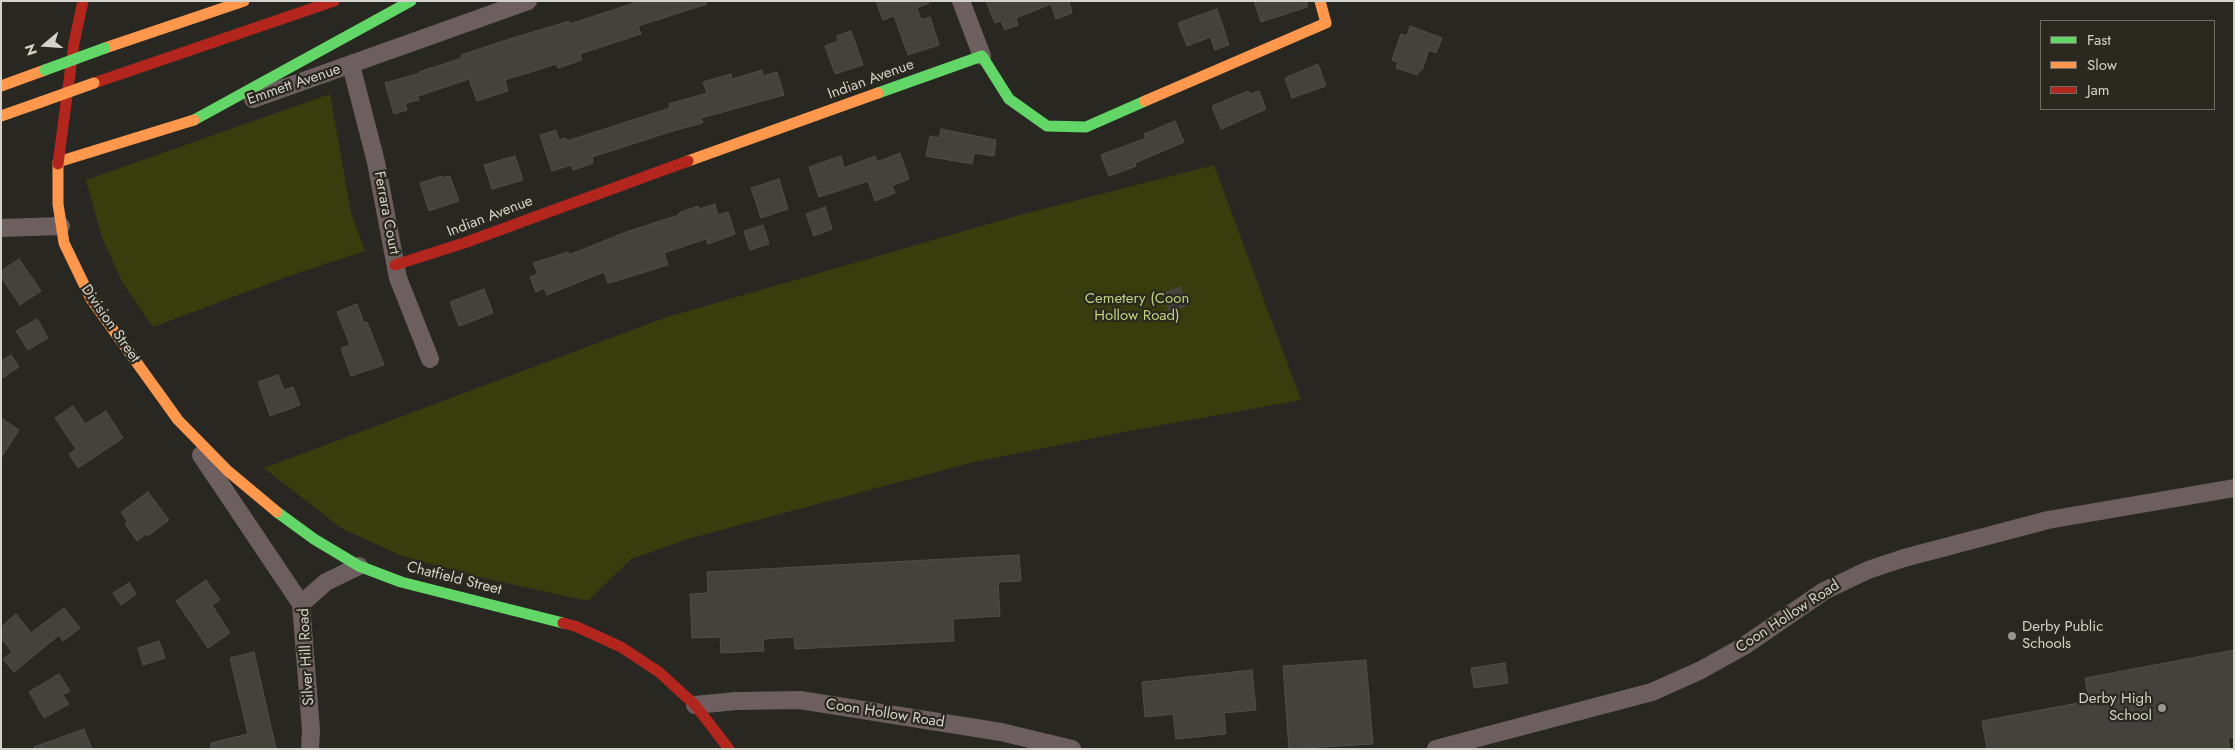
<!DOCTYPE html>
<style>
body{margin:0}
#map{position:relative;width:2235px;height:750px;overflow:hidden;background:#282722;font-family:Jost,sans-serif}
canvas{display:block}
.frame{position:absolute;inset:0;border:2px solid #d3d2cb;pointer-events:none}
.legend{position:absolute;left:2040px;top:20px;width:175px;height:90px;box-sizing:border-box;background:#2b281f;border:1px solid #6e6c64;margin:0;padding:6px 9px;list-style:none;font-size:15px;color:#d3d2cb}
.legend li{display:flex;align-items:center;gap:10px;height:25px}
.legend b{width:25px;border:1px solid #6e6c64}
.north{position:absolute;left:20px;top:20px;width:50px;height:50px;-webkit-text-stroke:4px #2b281f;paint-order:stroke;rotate:252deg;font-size:14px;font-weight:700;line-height:20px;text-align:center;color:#d3d2cb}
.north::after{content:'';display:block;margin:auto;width:18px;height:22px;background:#d3d2cb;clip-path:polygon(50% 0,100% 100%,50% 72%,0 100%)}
</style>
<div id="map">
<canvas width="2235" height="750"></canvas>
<div class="frame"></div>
<ul class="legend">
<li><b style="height:6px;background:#63d668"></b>Fast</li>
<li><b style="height:6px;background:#ff974d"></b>Slow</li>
<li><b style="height:6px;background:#b3261e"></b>Jam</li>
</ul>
<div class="north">N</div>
</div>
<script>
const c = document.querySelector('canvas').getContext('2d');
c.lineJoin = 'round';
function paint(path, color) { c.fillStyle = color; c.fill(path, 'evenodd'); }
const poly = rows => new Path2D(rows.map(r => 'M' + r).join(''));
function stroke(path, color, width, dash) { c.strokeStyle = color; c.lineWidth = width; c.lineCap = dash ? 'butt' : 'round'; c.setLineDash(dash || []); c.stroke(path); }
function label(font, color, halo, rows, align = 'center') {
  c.font = font + ' Jost,sans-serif'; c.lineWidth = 4.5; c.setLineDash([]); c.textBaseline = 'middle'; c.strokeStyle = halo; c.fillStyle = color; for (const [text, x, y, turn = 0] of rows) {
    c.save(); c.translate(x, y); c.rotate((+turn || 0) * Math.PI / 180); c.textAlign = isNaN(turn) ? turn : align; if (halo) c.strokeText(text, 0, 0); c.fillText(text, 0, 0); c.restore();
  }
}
paint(poly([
 [330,94,351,213,365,251,286,277,153,327,122,282,102,237,86,180],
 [1214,165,1301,400,1129,431,974,462,691,538,631,559,588,601,483,578,402,556,341,528,264,468,664,318,1016,216]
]), '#383d0e');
const building = poly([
 [640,1,706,1,707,4,638,26,641,34,580,54,582,60,558,68,556,64,505,80,508,91,477,101,469,79,418,96,419,100,405,103,407,110,394,114,385,83,420,73,419,72,462,58,461,55,500,42,569,21,570,24,640,1],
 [876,1,929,1,929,3,917,8,921,20,930,17,939,45,908,55,894,16,883,20,876,1],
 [986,1,1069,1,1072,13,1056,19,1051,4,1016,18,1018,25,1005,30,1001,21,995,23,986,1],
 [1254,1,1307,1,1307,7,1261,22,1254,1],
 [1217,9,1229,45,1215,50,1210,37,1187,46,1178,23,1217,9],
 [1410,26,1442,38,1436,53,1429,50,1422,70,1419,71,1417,75,1396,68,1398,62,1392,60,1401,34,1407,36,1410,26],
 [851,31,863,65,835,74,825,46,838,41,837,36,851,31],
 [1318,64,1326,86,1292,98,1285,78,1318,64],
 [762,70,763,76,777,72,784,95,701,118,703,123,676,130,592,157,593,163,573,170,571,165,552,171,540,135,556,130,559,140,566,138,567,141,670,108,669,104,707,93,703,82,731,74,732,79,762,70],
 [1248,91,1250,94,1259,91,1266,109,1221,129,1212,106,1248,91],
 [1175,121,1184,142,1135,163,1136,166,1109,176,1101,155,1146,138,1144,134,1175,121],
 [941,129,996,140,994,156,974,153,972,164,926,156,930,136,939,138,941,129],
 [900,153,909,179,892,186,895,193,875,201,868,181,819,197,809,167,841,156,844,168,875,156,877,162,900,153],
 [515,156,523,180,492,189,484,165,515,156],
 [442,176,443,178,450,176,459,201,429,211,420,183,442,176],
 [779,179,788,209,761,218,751,188,779,179],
 [715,204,718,215,728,212,735,234,708,244,706,239,664,253,668,265,616,281,608,283,604,272,547,295,544,288,536,292,530,277,538,274,533,263,568,252,569,255,626,232,679,215,679,213,698,206,699,209,715,204],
 [825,207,832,229,814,236,806,214,825,207],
 [763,225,769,244,750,250,744,231,763,225],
 [19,259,41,291,20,305,1,277,1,271,19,259],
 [1180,287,1187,305,1170,312,1163,294,1180,287],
 [484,289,493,313,459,326,450,302,484,289],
 [357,304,364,323,367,322,384,365,351,376,341,348,350,345,337,312,357,304],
 [37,319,48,338,28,350,16,331,37,319],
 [11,355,19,367,1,379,1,361,11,355],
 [278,375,284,390,293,387,300,405,270,416,258,382,278,375],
 [73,406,85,424,106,411,123,438,78,468,69,454,76,449,55,418,73,406],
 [1,418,19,430,1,458,1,418],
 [148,492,169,520,148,536,146,534,137,541,125,524,128,522,121,512,148,492],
 [1019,555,1021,581,998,582,1000,616,953,619,954,641,795,649,794,637,763,639,764,651,721,653,720,637,692,638,690,594,708,593,707,572,1019,555],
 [206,580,220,600,212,605,230,633,208,648,176,601,206,580],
 [129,583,136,594,121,605,113,593,129,583],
 [64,608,80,628,63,641,59,635,14,672,3,659,12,652,1,638,1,627,16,614,31,633,64,608],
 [159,641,165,658,143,665,138,648,159,641],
 [2234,650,2234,737,2228,738,2230,749,1987,749,1982,721,2089,701,2085,678,2234,650],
 [254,652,276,749,211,749,211,743,248,734,230,658,254,652],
 [1366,660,1373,744,1289,749,1283,666,1366,660],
 [1505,663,1508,683,1474,688,1471,668,1505,663],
 [1252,670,1256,710,1224,713,1226,734,1176,739,1173,714,1145,717,1142,682,1252,670],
 [59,674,70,691,63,695,69,704,44,718,29,692,59,674],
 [84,729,92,749,35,749,34,747,84,729]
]);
paint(building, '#44423d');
stroke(building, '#4f4e4a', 1);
stroke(poly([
 [961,1,982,56],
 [351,65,376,162,398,278,430,359],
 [253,99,528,1],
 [1,228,61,226],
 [201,455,301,604,311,730,310,749],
 [301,604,326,582,359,566],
 [695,705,736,701,800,700,1001,732,1072,749],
 [1436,749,1652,692,1701,670,1744,646,1824,591,1868,570,1904,558,2048,520,2234,488]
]), '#6d5f5f', 18);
stroke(poly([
 [878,93,982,56,1009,99,1047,126,1086,127,1145,101],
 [194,120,411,1],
 [277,512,314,539,359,566,401,582,563,623]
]), '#63d668', 11);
stroke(poly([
 [105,48,244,1],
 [1,86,45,70],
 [1145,101,1326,23,1320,1],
 [1,116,41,102],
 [688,161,878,93],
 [58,162,194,120],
 [58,164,58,204,64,243,91,299,178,420,228,471,277,512]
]), '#ff974d', 11);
stroke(poly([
 [94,83,334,1],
 [58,164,74,43,83,1],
 [395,265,464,243,688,161],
 [563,623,575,626,621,647,659,672,695,705,729,749]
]), '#b3261e', 11);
stroke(poly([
 [45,70,105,48]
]), '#63d668', 11);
stroke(poly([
 [41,102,94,83]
]), '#ff974d', 11);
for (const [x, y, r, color] of [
 [2012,636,5,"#979690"],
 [2162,708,5,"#979690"]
]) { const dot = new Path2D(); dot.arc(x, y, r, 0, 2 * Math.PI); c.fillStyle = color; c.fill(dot); stroke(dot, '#2b281f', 2); }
label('15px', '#d3d2cb', '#2b281f', [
 ["Indian Avenue",871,80,-20],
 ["Emmett Avenue",294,85,-19],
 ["Ferrara Court",386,213,79],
 ["Indian Avenue",490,217,-21],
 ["Division Street",110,324,55],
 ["Chatfield Street",454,579,14],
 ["Coon Hollow Road",1788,617,-33],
 ["Silver Hill Road",307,657,-93],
 ["Coon Hollow Road",885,714,9]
]);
label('15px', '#c1cf7e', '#2b281f', [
 ["Cemetery (Coon",1137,299],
 ["Hollow Road)",1137,316]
]);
label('15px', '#d3d2cb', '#2b281f', [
 ["Derby Public",2022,627],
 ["Schools",2022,644],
 ["Derby High",2152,699,"right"],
 ["School",2152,716,"right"]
], 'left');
</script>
